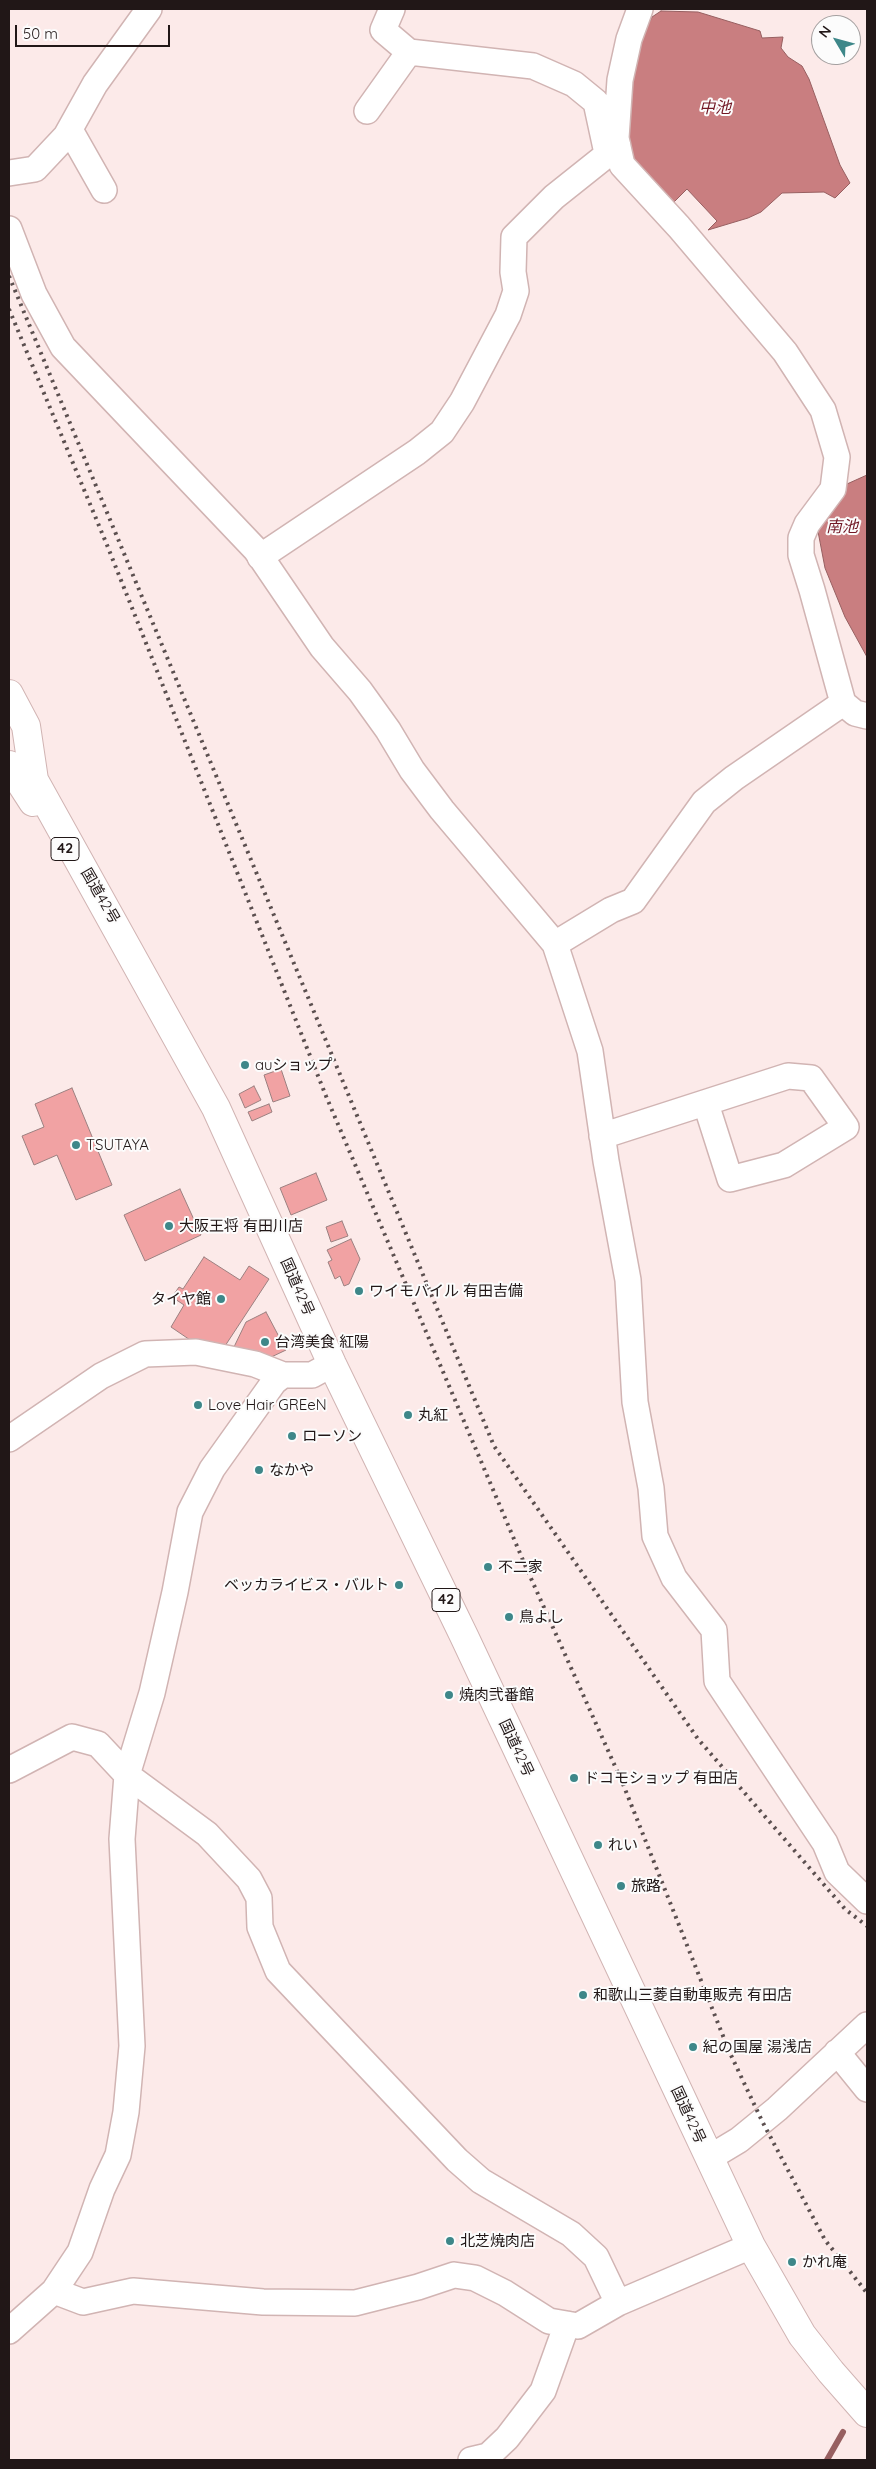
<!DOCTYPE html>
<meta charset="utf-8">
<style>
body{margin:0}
#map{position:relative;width:876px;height:2469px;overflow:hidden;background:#fceae9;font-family:Quicksand,sans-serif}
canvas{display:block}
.frame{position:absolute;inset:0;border:10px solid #211717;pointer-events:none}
.north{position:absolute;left:811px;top:15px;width:50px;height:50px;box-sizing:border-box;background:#fcfcfc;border:1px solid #a4a0a0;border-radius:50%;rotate:307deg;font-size:14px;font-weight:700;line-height:20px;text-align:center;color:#211717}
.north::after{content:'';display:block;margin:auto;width:18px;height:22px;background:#3e8789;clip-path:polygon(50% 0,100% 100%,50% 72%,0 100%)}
.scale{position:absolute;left:15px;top:25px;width:155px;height:22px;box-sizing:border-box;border:2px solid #211717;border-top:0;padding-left:6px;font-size:15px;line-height:18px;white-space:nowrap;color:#211717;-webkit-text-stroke:4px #fcfcfc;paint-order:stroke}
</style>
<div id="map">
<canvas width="876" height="2469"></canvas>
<div class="frame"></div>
<div class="north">N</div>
<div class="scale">50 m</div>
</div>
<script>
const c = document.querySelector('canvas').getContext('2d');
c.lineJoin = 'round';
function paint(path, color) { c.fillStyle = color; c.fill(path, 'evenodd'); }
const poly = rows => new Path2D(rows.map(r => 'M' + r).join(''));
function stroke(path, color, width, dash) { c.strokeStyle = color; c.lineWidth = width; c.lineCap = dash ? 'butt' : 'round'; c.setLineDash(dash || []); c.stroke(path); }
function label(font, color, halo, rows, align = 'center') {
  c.font = font + ' Quicksand,"Noto Sans JP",sans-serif'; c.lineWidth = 4; c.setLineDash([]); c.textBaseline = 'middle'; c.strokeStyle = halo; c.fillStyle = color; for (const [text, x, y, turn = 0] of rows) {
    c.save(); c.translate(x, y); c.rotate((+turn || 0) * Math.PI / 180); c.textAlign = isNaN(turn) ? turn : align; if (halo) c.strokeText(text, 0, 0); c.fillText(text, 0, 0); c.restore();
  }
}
const water = poly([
 [661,11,698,12,760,31,762,38,783,37,781,48,788,57,802,66,809,79,840,165,850,183,835,198,824,192,782,193,761,212,748,218,708,230,717,221,687,189,670,206,662,200,629,153,626,135,628,79,644,32,652,17,661,11],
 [867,475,867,657,845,617,825,568,816,521,836,494,847,484,867,475]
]);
paint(water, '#c97e80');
stroke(water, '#975f60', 1);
stroke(poly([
 [827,2460,843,2432]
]), '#975f60', 6);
const building = poly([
 [281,1069,290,1096,273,1102,264,1075,281,1069],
 [254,1086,261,1100,245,1108,239,1094,254,1086],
 [72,1088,112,1185,76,1200,57,1155,34,1165,22,1136,44,1127,35,1104,72,1088],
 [269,1104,272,1112,252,1121,248,1112,269,1104],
 [316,1173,327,1200,291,1215,280,1188,316,1173],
 [180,1189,201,1235,145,1261,124,1215,180,1189],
 [342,1221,348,1236,331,1242,326,1227,342,1221],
 [351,1239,360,1259,349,1284,344,1286,340,1276,335,1279,328,1262,332,1260,327,1250,351,1239],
 [204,1257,240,1280,249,1266,269,1279,225,1346,196,1344,171,1327,184,1305,172,1297,179,1287,183,1289,204,1257],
 [266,1312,286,1350,265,1360,233,1349,246,1322,266,1312]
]);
paint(building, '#f1a2a3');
stroke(building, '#9b8080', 1);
const minor = poly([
 [392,9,383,30,409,52,533,66,574,84,596,102,607,153],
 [640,9,629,39,620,80,616,138,622,165,679,227,785,352,823,410,837,457,833,489,807,524,801,538,801,555,812,590,843,703,855,713,867,716],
 [367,111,409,52],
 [70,130,104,190],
 [9,173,35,169,66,136,95,84,149,9],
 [9,229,34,294,63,347,256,550,322,647,360,691,388,730,412,770,442,810,555,944,590,1051,606,1161,628,1280,635,1402,651,1488,655,1536,674,1578,714,1630,717,1681,825,1843,837,1872,867,1901],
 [260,557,417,452,442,432,462,402,508,315,516,291,513,272,514,237,554,197,618,146],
 [555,944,611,910,633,901,704,802,734,778,843,703],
 [602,1136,788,1076,811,1078,846,1127,784,1165,730,1179,706,1104],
 [9,1439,101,1376,145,1354,196,1352,255,1364,283,1375,312,1375,332,1364],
 [9,1770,72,1737,98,1744,127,1775,207,1834,249,1879,259,1898,260,1927,278,1971,457,2160,481,2181,571,2234,596,2257,618,2303],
 [837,2052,867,2089],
 [709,2158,739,2140,777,2109,867,2025],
 [54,2291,83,2302,133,2291,263,2302,355,2303,418,2287,454,2275,475,2278,505,2293,549,2321,578,2326,618,2303,751,2246],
 [9,2331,54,2291,80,2252,102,2189,118,2155,126,2112,132,2046,122,1839,127,1775,152,1693,175,1592,190,1512,212,1469,274,1382,283,1375],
 [471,2460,488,2456,507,2438,543,2391,567,2324]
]);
const highway = poly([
 [9,694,26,726,34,780,216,1108,332,1364,464,1636,751,2246,802,2335,831,2372,867,2413],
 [9,765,33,802]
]);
stroke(minor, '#d1b4b3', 28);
stroke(highway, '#d1b4b3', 30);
stroke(minor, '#fff', 25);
stroke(highway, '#fff', 28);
stroke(poly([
 [9,276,494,1446,698,1739,845,1909,867,1926],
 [9,309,107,545,326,1096,525,1565,623,1784,729,2051,762,2121,825,2240,867,2293]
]), '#5b4f4f', 4, [2.5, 5]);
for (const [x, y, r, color] of [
 [245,1065,5,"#3e8789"],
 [76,1145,5,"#3e8789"],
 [169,1226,5,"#3e8789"],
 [359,1291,5,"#3e8789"],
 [221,1299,5,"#3e8789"],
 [265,1342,5,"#3e8789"],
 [198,1405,5,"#3e8789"],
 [408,1415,5,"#3e8789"],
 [292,1436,5,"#3e8789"],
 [259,1470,5,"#3e8789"],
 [488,1567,5,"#3e8789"],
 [399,1585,5,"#3e8789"],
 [509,1617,5,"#3e8789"],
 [449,1695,5,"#3e8789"],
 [574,1778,5,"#3e8789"],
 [598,1845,5,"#3e8789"],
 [621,1886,5,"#3e8789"],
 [583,1995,5,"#3e8789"],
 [693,2047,5,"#3e8789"],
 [450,2241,5,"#3e8789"],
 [792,2262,5,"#3e8789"]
]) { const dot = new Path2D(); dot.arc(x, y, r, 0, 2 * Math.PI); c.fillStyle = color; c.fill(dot); stroke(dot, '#fcfcfc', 2); }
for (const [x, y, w] of [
 [65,849,28],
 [446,1600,28]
]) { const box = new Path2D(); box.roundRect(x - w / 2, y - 11.5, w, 23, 4); c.fillStyle = '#fcfcfc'; c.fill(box); stroke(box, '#211717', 1); }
label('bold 14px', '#211717', null, [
 ["42",65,849],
 ["42",446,1600]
]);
label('15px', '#211717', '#fcfcfc', [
 ["国道42号",100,896,60],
 ["国道42号",297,1287,66],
 ["国道42号",516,1748,65],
 ["国道42号",688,2115,65]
]);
label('15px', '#211717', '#fcfcfc', [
 ["auショップ",255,1065],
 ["TSUTAYA",86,1145],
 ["大阪王将 有田川店",179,1226],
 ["ワイモバイル 有田吉備",369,1291],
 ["タイヤ館",211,1299,"right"],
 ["台湾美食 紅陽",275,1342],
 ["Love Hair GREeN",208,1405],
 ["丸紅",418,1415],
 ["ローソン",302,1436],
 ["なかや",269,1470],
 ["不二家",498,1567],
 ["ベッカライビス・バルト",389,1585,"right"],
 ["鳥よし",519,1617],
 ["焼肉弐番館",459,1695],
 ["ドコモショップ 有田店",584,1778],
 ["れい",608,1845],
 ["旅路",631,1886],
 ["和歌山三菱自動車販売 有田店",593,1995],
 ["紀の国屋 湯浅店",703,2047],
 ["北芝焼肉店",460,2241],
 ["かれ庵",802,2262]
], 'left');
label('italic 16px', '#721825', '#fcfcfc', [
 ["中池",715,108],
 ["南池",842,527]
]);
</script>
